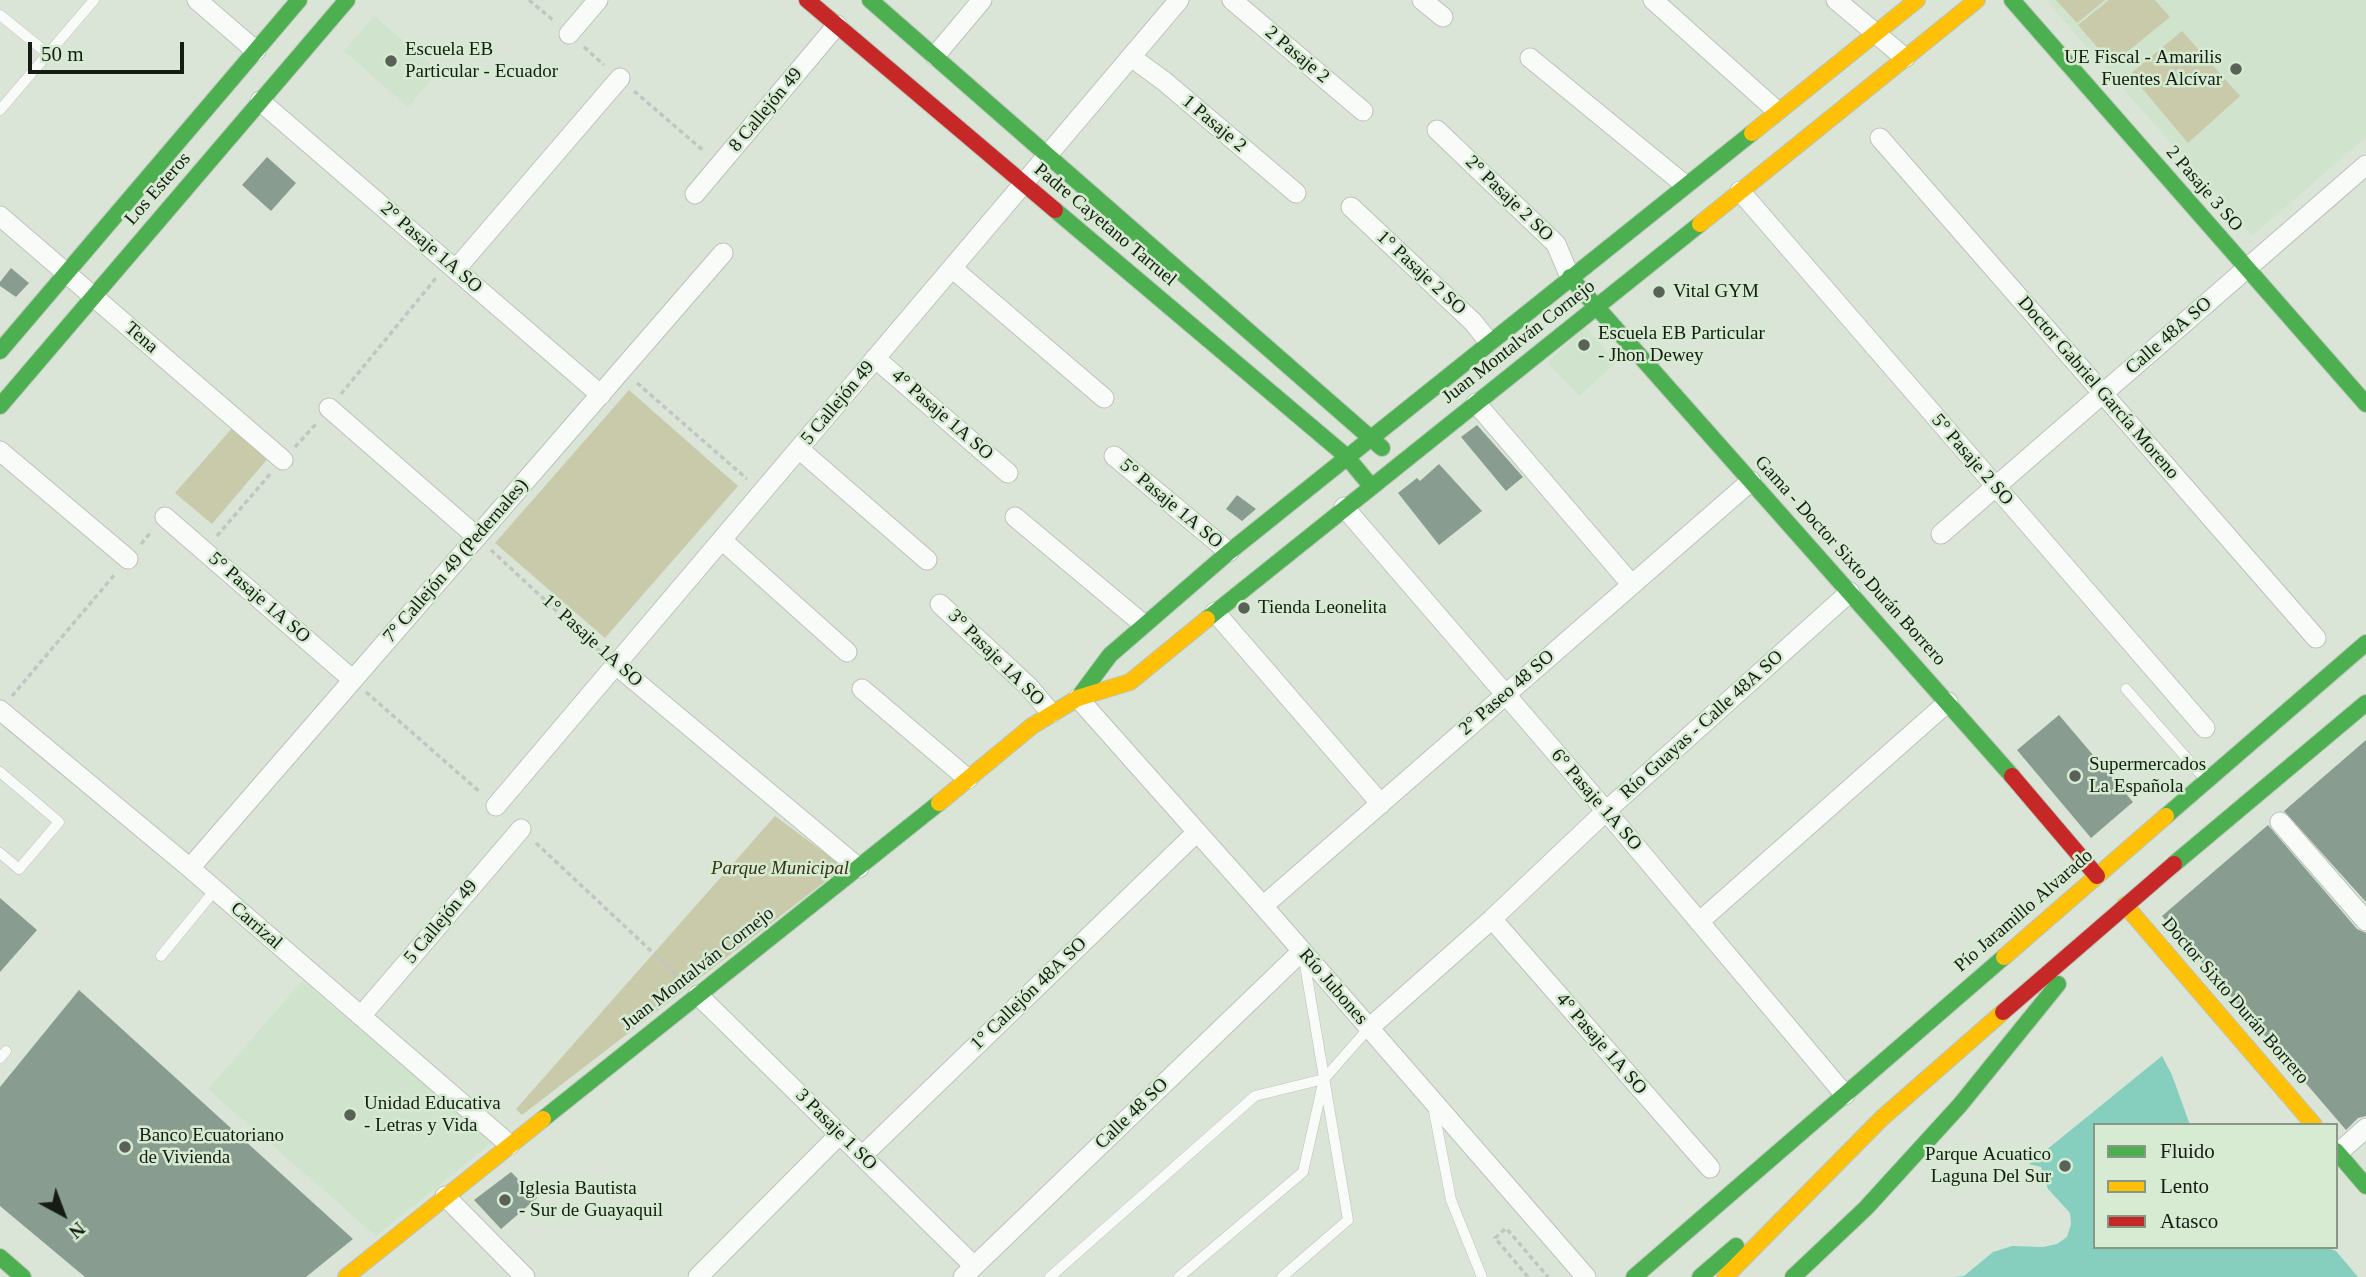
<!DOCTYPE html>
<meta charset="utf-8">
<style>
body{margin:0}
#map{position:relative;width:2366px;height:1277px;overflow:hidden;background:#dae5d8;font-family:"Times New Roman",serif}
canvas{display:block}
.legend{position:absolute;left:2093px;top:1123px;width:245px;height:126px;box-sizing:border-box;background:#d6ebd2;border:2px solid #899886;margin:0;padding:9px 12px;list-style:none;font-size:21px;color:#151c13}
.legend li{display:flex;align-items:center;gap:14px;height:35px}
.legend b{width:35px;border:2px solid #899886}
.north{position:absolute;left:28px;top:1179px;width:70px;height:70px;-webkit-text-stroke:5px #d6ebd2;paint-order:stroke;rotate:139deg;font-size:19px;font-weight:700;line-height:28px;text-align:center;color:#151c13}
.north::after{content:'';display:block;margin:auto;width:24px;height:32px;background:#151c13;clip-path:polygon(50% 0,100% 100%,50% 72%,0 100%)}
.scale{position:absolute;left:28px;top:42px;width:156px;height:32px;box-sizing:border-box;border:4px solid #151c13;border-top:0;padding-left:9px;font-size:21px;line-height:24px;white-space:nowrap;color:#151c13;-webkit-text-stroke:5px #d6ebd2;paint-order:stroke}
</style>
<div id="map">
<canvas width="2366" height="1277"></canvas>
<ul class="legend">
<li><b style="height:9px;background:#4caf50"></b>Fluido</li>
<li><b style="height:9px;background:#ffc107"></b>Lento</li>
<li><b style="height:9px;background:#c62828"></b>Atasco</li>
</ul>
<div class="north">N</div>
<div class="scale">50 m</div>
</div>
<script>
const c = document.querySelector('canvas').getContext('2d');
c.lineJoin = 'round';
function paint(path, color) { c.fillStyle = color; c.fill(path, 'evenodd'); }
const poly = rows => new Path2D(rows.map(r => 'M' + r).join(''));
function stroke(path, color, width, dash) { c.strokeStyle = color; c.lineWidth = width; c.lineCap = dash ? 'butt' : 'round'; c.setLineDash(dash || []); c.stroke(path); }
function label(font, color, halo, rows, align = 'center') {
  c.font = font + ' "Times New Roman",serif'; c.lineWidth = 5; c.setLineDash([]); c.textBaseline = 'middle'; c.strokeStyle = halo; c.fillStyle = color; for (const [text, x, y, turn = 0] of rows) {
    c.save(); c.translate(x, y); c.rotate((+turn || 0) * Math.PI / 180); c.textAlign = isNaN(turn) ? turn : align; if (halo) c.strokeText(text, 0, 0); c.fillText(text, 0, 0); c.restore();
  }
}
paint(poly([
 [2046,0,2366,0,2366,137,2252,236],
 [374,16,439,71,408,107,344,51],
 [1586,327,1616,363,1579,396,1547,362],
 [302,981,494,1141,376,1236,208,1089]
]), '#d0e3cc');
paint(poly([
 [2056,0,2105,0,2077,23],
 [2109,0,2155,0,2170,17,2112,64,2078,25],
 [2182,31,2240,96,2188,143,2130,74],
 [629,390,738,486,605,638,495,543],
 [233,427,269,457,212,524,175,493],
 [775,816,844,867,522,1115,516,1109]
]), '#c8caaa');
paint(poly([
 [2162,1056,2172,1075,2190,1125,2095,1125,2095,1247,2326,1247,2336,1251,2358,1277,1954,1277,1964,1276,1993,1252,2012,1246,2043,1247,2057,1244,2067,1237,2071,1224,2070,1213,2048,1189,2041,1167,2029,1164]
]), '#86cfbf');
paint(poly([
 [267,157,296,183,271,211,242,185],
 [11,268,29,283,16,297,0,286,0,282],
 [1477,425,1523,477,1506,491,1461,437],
 [1439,464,1482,511,1439,545,1398,493,1417,478,1420,481],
 [1237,495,1256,509,1242,521,1226,509],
 [2059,715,2133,802,2091,838,2017,750],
 [2366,740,2366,902,2284,811],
 [2268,825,2357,929,2366,933,2366,1116,2358,1118,2346,1130,2162,916],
 [0,898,37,930,0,972],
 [79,990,353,1239,306,1277,85,1277,0,1206,0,1087],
 [511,1172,537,1198,501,1229,474,1200]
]), '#889c8f');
const lane = poly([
 [0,15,47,53],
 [0,110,94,0],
 [2126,689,2204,778],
 [0,772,59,822,19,869,0,853],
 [161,956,215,890],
 [0,1058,6,1051],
 [1433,1106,1451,1200,1482,1277],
 [1050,1277,1255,1096,1324,1079],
 [1179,1277,1303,1172,1324,1079,1368,1029],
 [1282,1277,1348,1220,1304,959]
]);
const street = poly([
 [197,0,256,51],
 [1232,0,1363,111],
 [1422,0,1443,17],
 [1653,0,1777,111],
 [1836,0,1905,58],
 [569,34,598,0],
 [935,56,982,0],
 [1131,57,1164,81,1296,193],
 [1530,58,1685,185],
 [260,101,601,395],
 [1437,130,1556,244,1570,277],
 [1880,138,2316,638],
 [1740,191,2205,728],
 [695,194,837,25],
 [1351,207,1473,322,1489,342],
 [0,216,283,460],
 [952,268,1104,398],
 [456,269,620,78],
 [875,358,1008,473],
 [1476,403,1632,585],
 [329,408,477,537],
 [799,449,927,560],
 [0,451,128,559],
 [1114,456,1229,552],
 [1344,507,1606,811,1845,1095],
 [165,517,353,680],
 [1015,517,1143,624],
 [1941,534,2366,165],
 [722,540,847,652],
 [940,604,1029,687,1051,713],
 [1215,612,1381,804],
 [616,665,859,868],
 [862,689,968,779],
 [1078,698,1263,906,1586,1277],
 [0,710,190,868,510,1145],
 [496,806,1179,0],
 [2280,822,2366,921],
 [190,868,723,253],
 [1263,906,1751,481],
 [1492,919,1710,1168],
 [1699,922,1948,702],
 [698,995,974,1266],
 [361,1016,521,829],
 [1368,1029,1492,919,1606,811,1850,592],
 [2338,1153,2366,1128],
 [862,1156,1197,832],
 [445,1196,525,1277],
 [698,1277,840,1134],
 [963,1277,1302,951]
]);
const fast = poly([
 [870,0,1382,448],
 [2012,0,2366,404],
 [1055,210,1346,456,1371,486],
 [1570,277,2012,776],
 [0,351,299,0],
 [0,406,347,0],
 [1207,619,1700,224],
 [1078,698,1110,655,1229,552,1752,133],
 [2166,816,2366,643],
 [2174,864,2366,703],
 [543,1119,939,803],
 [2336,1151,2366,1186],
 [0,1257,23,1277],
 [1634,1277,2004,957],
 [1700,1277,1736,1246],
 [1793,1277,1866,1208,1960,1105,2058,984]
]);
const slow = poly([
 [1752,133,1917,0],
 [1700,224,1977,0],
 [939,803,1032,726,1078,698,1130,682,1207,619],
 [2125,905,2314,1125],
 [2004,957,2166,816],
 [346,1277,543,1119],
 [1725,1277,1882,1118,2003,1012]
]);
const jam = poly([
 [807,0,1055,210],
 [2012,776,2097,876],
 [2003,1012,2174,864]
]);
stroke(lane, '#bac3b9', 11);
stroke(street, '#bac3b9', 21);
stroke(fast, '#bac3b9', 18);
stroke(slow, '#bac3b9', 18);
stroke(jam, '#bac3b9', 18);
stroke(poly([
 [529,0,554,21],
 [584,47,604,65],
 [634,91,705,152],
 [637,383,747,479],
 [341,394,436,278],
 [295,447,316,424],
 [217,536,271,473],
 [141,544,152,531],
 [491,550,601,652],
 [366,692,481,793],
 [12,696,115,574],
 [536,843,681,979],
 [1528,1277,1495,1238,1506,1228,1548,1277]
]), '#c2c5c2', 3.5, [5, 3.5]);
stroke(lane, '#f9fbf9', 10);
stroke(street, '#f9fbf9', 19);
stroke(fast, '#4caf50', 16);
stroke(slow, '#ffc107', 16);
stroke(jam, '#c62828', 16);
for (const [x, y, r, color] of [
 [391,61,7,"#5a6258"],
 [2236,69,7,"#5a6258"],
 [1659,292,7,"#5a6258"],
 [1584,345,7,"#5a6258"],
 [1244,608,7,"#5a6258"],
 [2075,776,7,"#5a6258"],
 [350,1115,7,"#5a6258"],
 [125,1147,7,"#5a6258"],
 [2065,1166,7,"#5a6258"],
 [505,1200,7,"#5a6258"]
]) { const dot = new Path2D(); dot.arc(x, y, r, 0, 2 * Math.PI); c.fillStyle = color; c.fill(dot); stroke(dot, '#d6ebd2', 2.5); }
label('19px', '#151c13', '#d6ebd2', [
 ["Escuela EB",405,50],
 ["Particular - Ecuador",405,72],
 ["UE Fiscal - Amarilis",2222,58,"right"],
 ["Fuentes Alcívar",2222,80,"right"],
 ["Vital GYM",1673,292],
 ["Escuela EB Particular",1598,334],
 ["- Jhon Dewey",1598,356],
 ["Tienda Leonelita",1258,608],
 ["Supermercados",2089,765],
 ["La Española",2089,787],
 ["Unidad Educativa",364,1104],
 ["- Letras y Vida",364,1126],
 ["Banco Ecuatoriano",139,1136],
 ["de Vivienda",139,1158],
 ["Parque Acuatico",2051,1155,"right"],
 ["Laguna Del Sur",2051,1177,"right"],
 ["Iglesia Bautista",519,1189],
 ["- Sur de Guayaquil",519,1211]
], 'left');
label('19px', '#151c13', '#d6ebd2', [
 ["2 Pasaje 2",1297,55,40],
 ["8 Callejón 49",766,110,-50],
 ["1 Pasaje 2",1214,124,40],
 ["Los Esteros",158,189,-49],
 ["2 Pasaje 3 SO",2204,189,49],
 ["2° Pasaje 2 SO",1509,199,44],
 ["Padre Cayetano Tarruel",1105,225,40],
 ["2° Pasaje 1A SO",431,248,41],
 ["1° Pasaje 2 SO",1421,273,43],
 ["Calle 48A SO",2169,336,-41],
 ["Tena",141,338,41],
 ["Juan Montalván Cornejo",1519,342,-38],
 ["Doctor Gabriel García Moreno",2098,388,49],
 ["5 Callejón 49",838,403,-50],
 ["4° Pasaje 1A SO",942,415,41],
 ["5° Pasaje 2 SO",1972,460,49],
 ["5° Pasaje 1A SO",1171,504,40],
 ["7° Callejón 49 (Pedernales)",456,561,-49],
 ["Gama - Doctor Sixto Durán Borrero",1850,561,48],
 ["5° Pasaje 1A SO",259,598,41],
 ["1° Pasaje 1A SO",592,641,42],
 ["3° Pasaje 1A SO",996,658,45],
 ["2° Paseo 48 SO",1507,693,-41],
 ["Río Guayas - Calle 48A SO",1702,725,-42],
 ["6° Pasaje 1A SO",1596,800,49],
 ["Pío Jaramillo Alvarado",2024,911,-41],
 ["5 Callejón 49",441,922,-50],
 ["Carrizal",256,926,41],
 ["Juan Montalván Cornejo",698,969,-38],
 ["Río Jubones",1333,987,49],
 ["1° Callejón 48A SO",1029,994,-44],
 ["Doctor Sixto Durán Borrero",2235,1001,49],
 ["4° Pasaje 1A SO",1601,1044,49],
 ["Calle 48 SO",1132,1114,-44],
 ["3 Pasaje 1 SO",836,1130,45]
]);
label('italic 19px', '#393413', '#d6ebd2', [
 ["Parque Municipal",780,869]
]);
</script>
